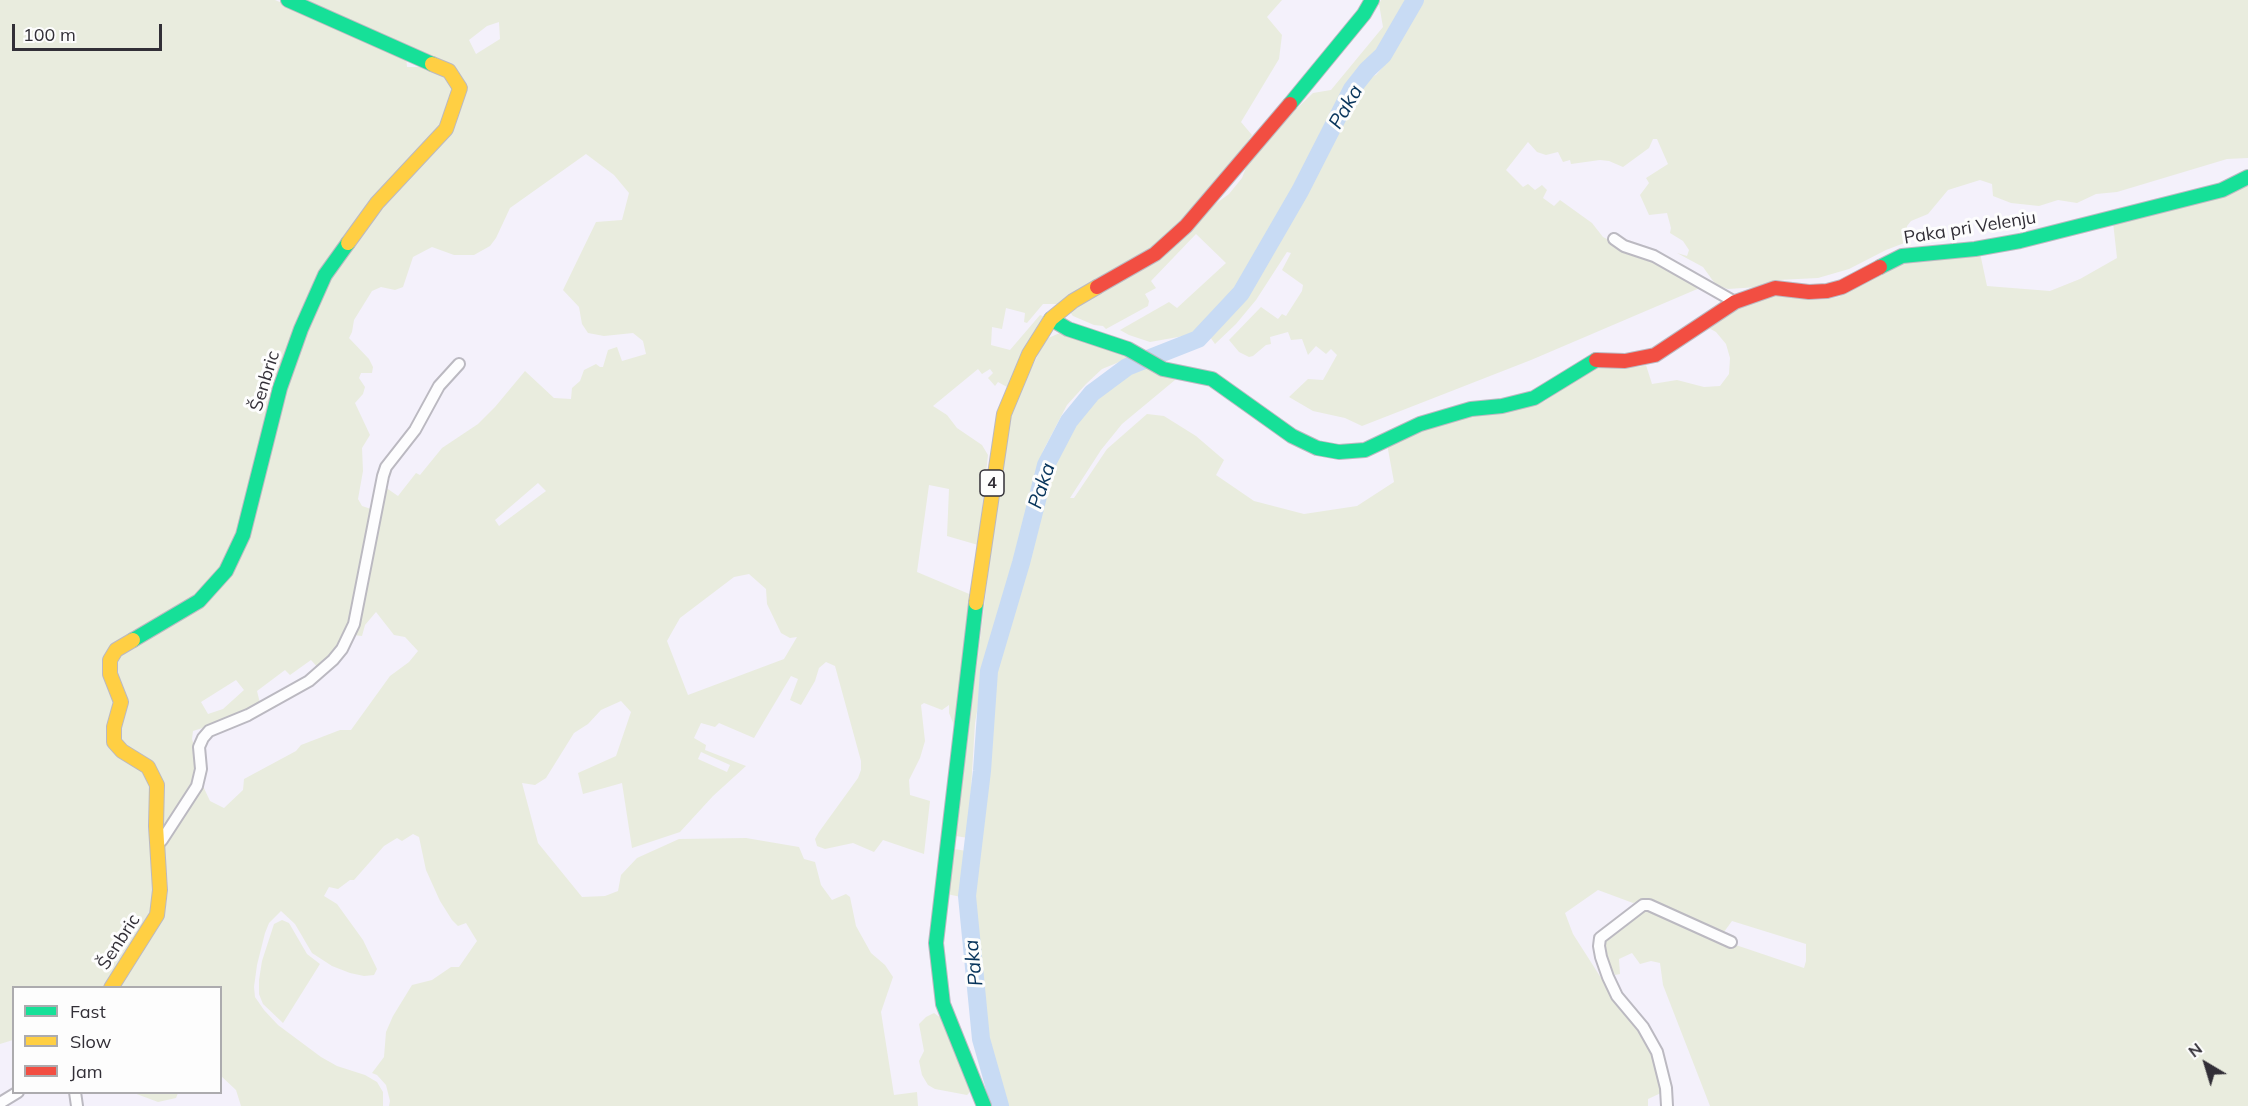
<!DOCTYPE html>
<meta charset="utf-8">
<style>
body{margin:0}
#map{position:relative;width:2248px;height:1106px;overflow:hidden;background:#f4f1fb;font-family:Mulish,sans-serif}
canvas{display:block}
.legend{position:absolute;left:12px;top:986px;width:210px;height:108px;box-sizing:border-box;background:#fdfdfd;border:2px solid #acabae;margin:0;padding:8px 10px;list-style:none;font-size:18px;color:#322f37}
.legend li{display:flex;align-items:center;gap:12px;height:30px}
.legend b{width:30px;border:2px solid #acabae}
.north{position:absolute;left:2176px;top:1034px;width:60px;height:60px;-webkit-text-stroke:4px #fdfdfd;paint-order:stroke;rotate:322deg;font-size:16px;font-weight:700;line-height:24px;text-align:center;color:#322f37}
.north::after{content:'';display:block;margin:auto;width:21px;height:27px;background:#322f37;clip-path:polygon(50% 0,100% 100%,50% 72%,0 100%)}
.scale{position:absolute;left:12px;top:24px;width:150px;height:27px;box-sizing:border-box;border:3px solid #322f37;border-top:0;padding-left:8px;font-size:18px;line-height:21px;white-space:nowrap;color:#322f37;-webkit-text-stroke:4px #fdfdfd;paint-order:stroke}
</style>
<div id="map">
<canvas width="2248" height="1106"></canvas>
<ul class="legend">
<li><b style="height:8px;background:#16e098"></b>Fast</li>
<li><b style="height:8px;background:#ffcf43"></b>Slow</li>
<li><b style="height:8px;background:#f24e42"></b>Jam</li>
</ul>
<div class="north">N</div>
<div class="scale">100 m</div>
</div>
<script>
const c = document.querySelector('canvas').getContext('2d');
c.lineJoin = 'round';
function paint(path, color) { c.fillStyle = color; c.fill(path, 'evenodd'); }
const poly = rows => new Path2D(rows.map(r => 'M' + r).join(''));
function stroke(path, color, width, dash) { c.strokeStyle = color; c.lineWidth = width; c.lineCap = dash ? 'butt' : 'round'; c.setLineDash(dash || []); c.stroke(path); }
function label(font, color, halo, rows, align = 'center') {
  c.font = font + ' Mulish,sans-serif'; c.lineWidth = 6; c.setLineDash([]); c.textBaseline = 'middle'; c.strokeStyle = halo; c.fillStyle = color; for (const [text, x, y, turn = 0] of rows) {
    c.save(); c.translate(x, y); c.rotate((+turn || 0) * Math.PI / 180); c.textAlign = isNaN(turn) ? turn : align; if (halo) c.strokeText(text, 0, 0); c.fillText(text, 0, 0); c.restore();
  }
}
paint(poly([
 [0,0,275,0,406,56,407,67,431,67,462,80,300,0,1282,0,1267,17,1282,35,1279,59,1241,122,1252,135,1228,170,1179,225,1151,250,1058,304,1043,304,1027,323,1024,322,1025,313,1006,308,1002,329,992,327,991,345,1010,350,1040,315,1045,317,1007,387,998,382,995,386,988,378,993,373,990,369,982,374,978,369,933,406,947,415,957,428,982,445,988,455,978,545,947,536,949,489,929,485,917,572,974,596,954,725,949,713,949,705,942,710,924,703,921,705,925,741,920,758,909,780,910,795,930,801,924,854,883,840,874,852,853,843,825,849,817,846,815,839,819,832,858,778,861,770,861,761,835,666,826,662,819,668,815,681,801,705,790,700,798,679,791,676,754,738,719,723,715,727,701,723,694,738,706,745,705,750,746,766,713,796,680,832,632,848,622,783,583,794,578,773,616,756,631,712,621,701,601,710,588,724,574,733,546,778,535,785,522,783,538,843,582,897,605,896,618,891,621,875,637,858,679,839,746,838,799,847,804,859,815,862,821,885,832,900,846,894,850,897,856,926,871,953,885,965,893,977,881,1012,894,1095,917,1092,918,1106,389,1106,390,1101,386,1085,377,1075,372,1073,384,1057,386,1032,393,1016,412,985,432,980,451,967,459,967,477,941,466,923,458,926,452,920,440,901,426,870,419,837,413,834,402,841,397,838,384,846,354,880,350,880,338,889,329,887,324,896,337,904,363,940,377,969,374,975,364,976,350,973,332,966,312,953,295,924,281,911,269,923,265,933,257,965,254,987,255,997,264,1010,278,1025,321,1057,337,1066,365,1075,377,1082,383,1092,383,1106,241,1106,236,1090,221,1076,220,988,115,987,165,911,168,892,167,873,164,858,160,853,169,834,202,784,210,801,224,808,243,790,244,779,296,751,301,745,340,730,351,730,390,676,409,662,418,651,405,637,394,635,376,612,365,625,362,636,353,635,385,487,398,496,416,473,420,475,442,448,478,424,495,407,525,371,554,398,571,399,572,388,580,381,584,370,596,364,600,367,603,367,608,350,617,347,622,361,646,354,643,341,633,333,604,336,588,333,582,324,579,307,563,290,596,222,622,220,629,193,614,175,586,154,510,208,496,238,490,246,474,255,454,255,432,247,413,257,403,287,395,290,381,287,372,291,354,320,352,332,349,338,369,359,373,367,372,373,361,373,359,378,365,387,363,394,355,403,370,435,362,448,363,471,358,499,362,506,374,510,354,612,339,647,319,669,311,660,290,675,285,670,257,691,260,703,234,718,193,731,192,739,196,752,199,769,194,785,162,828,154,913,104,987,14,988,13,1040,0,1044],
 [499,22,500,39,476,54,469,40,487,26],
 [538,483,546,491,499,526,495,520],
 [749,574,766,589,767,604,781,633,790,638,797,637,784,659,688,695,667,641,672,632,680,618,734,577],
 [236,680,244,690,223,709,208,714,201,702],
 [701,752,730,765,727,772,698,759],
 [1381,0,1410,0,1381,52,1352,75,1299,187,1248,275,1237,292,1213,317,1195,334,1150,342,1129,335,1120,330,1169,302,1177,308,1226,263,1196,234,1151,281,1156,288,1145,294,1149,301,1148,306,1106,329,1103,326,1094,325,1073,316,1069,311,1229,194,1242,178,1247,165,1286,119,1313,93,1331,90,1383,27,1379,4],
 [1422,0,2248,0,2248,158,2227,159,2117,192,2096,194,2077,203,2058,200,2039,206,2011,203,1993,196,1992,184,1980,180,1948,190,1928,214,1911,221,1907,226,1907,242,1886,250,1849,269,1818,278,1778,280,1758,287,1728,289,1716,285,1703,267,1677,253,1687,256,1689,250,1683,241,1670,233,1671,228,1667,213,1649,215,1640,195,1649,183,1646,178,1668,164,1657,139,1653,139,1649,148,1623,167,1609,161,1600,160,1571,164,1570,160,1563,162,1558,152,1546,155,1537,152,1528,142,1506,170,1523,187,1528,184,1535,190,1542,185,1547,190,1543,198,1554,206,1560,200,1592,223,1603,237,1702,287,1531,360,1362,426,1345,418,1313,411,1289,397,1308,379,1323,380,1337,355,1331,349,1326,354,1316,346,1308,355,1302,339,1291,340,1288,332,1270,337,1271,344,1266,345,1253,356,1249,357,1239,352,1229,340,1261,307,1278,319,1282,314,1286,316,1302,291,1303,285,1282,270,1291,253,1287,252,1256,300,1236,324,1215,344,1210,337,1238,307,1257,280,1305,198,1327,146,1355,91,1365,78,1376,75,1382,68],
 [2248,184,2248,1106,1710,1106,1663,985,1660,963,1651,961,1640,964,1632,953,1619,959,1620,974,1615,975,1600,945,1644,909,1721,940,1804,968,1806,961,1806,944,1732,921,1721,936,1646,900,1633,903,1598,890,1565,913,1573,934,1619,1006,1642,1035,1654,1058,1661,1093,1648,1099,1648,1106,1003,1106,985,1042,977,930,971,901,983,803,987,718,994,675,1002,641,1039,527,1052,456,1058,456,1066,434,1093,399,1103,390,1147,364,1173,377,1175,380,1122,424,1101,450,1070,498,1074,498,1107,449,1147,414,1164,416,1196,436,1224,460,1216,475,1254,501,1304,514,1357,506,1394,482,1387,444,1451,419,1520,409,1545,401,1595,367,1609,364,1638,367,1646,365,1652,384,1677,380,1704,387,1720,386,1729,374,1730,358,1726,344,1716,332,1705,326,1741,305,1767,295,1820,300,1839,297,1889,264,1980,253,1987,286,2050,291,2080,279,2117,258,2113,222],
 [1062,332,1134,356,1102,369,1086,384,1067,405,1043,451,1022,546,985,666,975,723,968,838,956,836,992,542,1012,407,1046,339],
 [954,849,967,851,961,897,947,894],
 [282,920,289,923,307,954,320,964,283,1023,263,1004,259,994,259,980,262,961,274,924],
 [934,1013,941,1018,970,1092,967,1095,935,1089,928,1085,922,1075,919,1061,924,1051,919,1024,926,1017],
 [134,1093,178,1093,176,1098,158,1102]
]), '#e9ecde');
stroke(poly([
 [1000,1106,981,1039,967,896,982,771,989,671,1021,563,1046,465,1069,421,1092,393,1127,367,1198,339,1241,293,1300,191,1352,89,1367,70,1383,55,1415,0]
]), '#c8dbf4', 18);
const street = poly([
 [1614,239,1624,246,1654,256,1735,302],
 [157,845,162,840,197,786,201,769,199,747,203,738,209,731,248,715,309,681,333,660,342,649,354,624,383,476,386,467,415,430,439,386,459,364],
 [75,1092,77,1106],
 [0,1103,18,1092],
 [1667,1106,1666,1088,1657,1052,1643,1027,1617,996,1608,977,1601,957,1599,946,1600,938,1643,905,1649,905,1731,942]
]);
const fast = poly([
 [288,0,432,64],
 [1290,104,1364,14,1372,0],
 [1880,267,1902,256,1975,249,2020,241,2222,190,2248,177],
 [1051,319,1068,329,1128,349,1163,369,1212,379,1292,436,1317,448,1339,452,1365,450,1420,424,1471,409,1502,406,1534,398,1596,360],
 [976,603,936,943,943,1004,984,1106],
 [133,640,199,601,226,571,243,535,280,388,301,329,325,275,348,243]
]);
const slow = poly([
 [348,243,377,203,446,129,460,88,449,71,432,64],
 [976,603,1004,414,1029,354,1051,319,1073,301,1097,287],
 [111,988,157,915,160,890,156,826,157,785,148,767,122,751,114,742,114,727,121,702,110,674,110,660,116,650,133,640]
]);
const jam = poly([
 [1097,287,1155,254,1186,226,1290,104],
 [1596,360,1625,361,1655,355,1735,302,1775,288,1809,292,1827,291,1842,287,1880,267]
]);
stroke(street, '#bbb9c1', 14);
stroke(fast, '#bbb9c1', 16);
stroke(slow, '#bbb9c1', 16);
stroke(jam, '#bbb9c1', 16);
stroke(street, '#fdfdfe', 10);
stroke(fast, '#16e098', 14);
stroke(slow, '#ffcf43', 14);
stroke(jam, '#f24e42', 14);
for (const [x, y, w] of [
 [992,483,24]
]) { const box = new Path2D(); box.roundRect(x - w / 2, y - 13, w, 26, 4.5); c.fillStyle = '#fdfdfd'; c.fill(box); stroke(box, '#322f37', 1.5); }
label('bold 16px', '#322f37', null, [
 ["4",992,483]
]);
label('18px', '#322f37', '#fdfdfd', [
 ["Paka pri Velenju",1970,228,-9],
 ["Šenbric",265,381,-73],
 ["Šenbric",119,942,-57]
]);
label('italic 20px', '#07345b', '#fdfdfd', [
 ["Paka",1346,107,-60],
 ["Paka",1042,486,-72],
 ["Paka",974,963,-96]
]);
</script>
